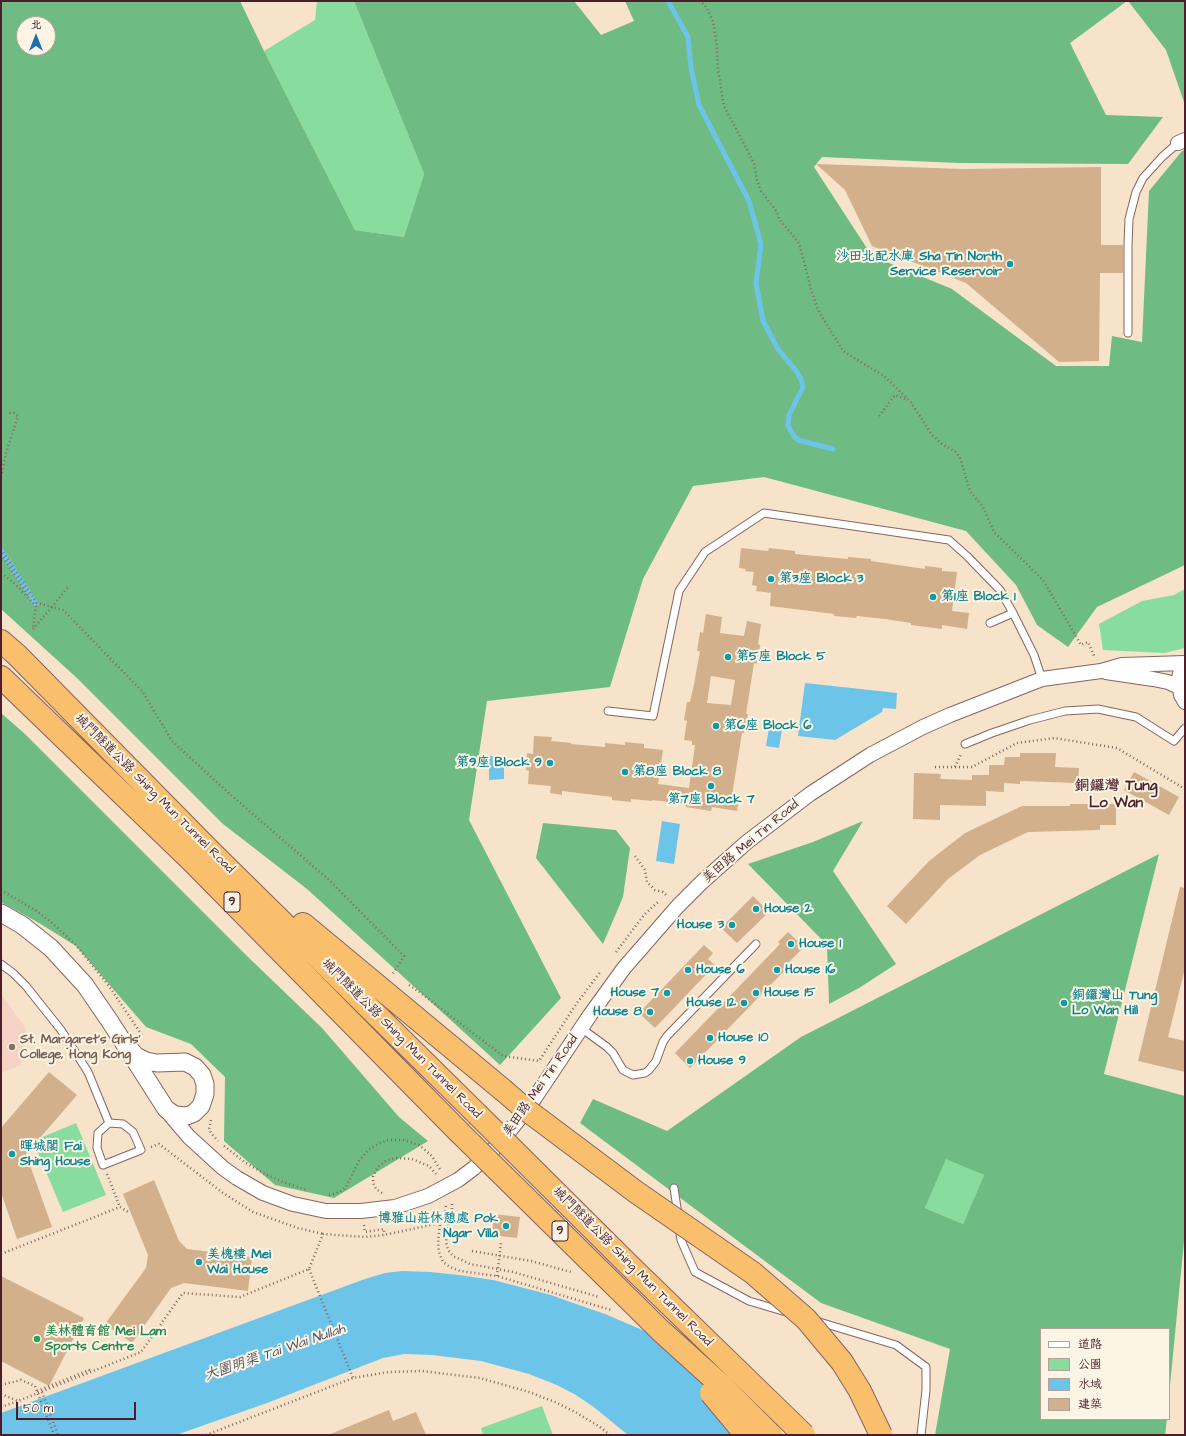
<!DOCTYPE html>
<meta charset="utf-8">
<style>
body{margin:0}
#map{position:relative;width:1186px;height:1436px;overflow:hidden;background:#f6e3c9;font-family:"Architects Daughter","LXGW WenKai TC",sans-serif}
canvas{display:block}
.frame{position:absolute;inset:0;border:2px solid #4a1f2b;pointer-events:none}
.legend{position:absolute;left:1040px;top:1328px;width:130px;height:92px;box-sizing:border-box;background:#fcf5e5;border:1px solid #b59f9b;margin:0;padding:5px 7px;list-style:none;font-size:12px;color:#4a1f2b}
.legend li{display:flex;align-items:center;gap:8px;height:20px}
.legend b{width:20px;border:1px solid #b59f9b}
.north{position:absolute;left:16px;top:16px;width:40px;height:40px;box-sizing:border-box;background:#fcf5e5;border:1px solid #b59f9b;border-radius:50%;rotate:0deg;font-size:11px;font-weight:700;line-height:16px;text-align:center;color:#4a1f2b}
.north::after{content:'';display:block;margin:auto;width:14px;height:18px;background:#1f6fb2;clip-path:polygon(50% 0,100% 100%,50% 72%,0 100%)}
.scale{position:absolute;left:16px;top:1402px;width:120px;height:18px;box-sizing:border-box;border:2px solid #4a1f2b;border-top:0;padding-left:5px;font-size:12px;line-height:14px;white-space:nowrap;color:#4a1f2b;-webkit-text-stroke:3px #fcf5e5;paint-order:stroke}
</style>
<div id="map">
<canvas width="1186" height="1436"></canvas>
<div class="frame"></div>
<ul class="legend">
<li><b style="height:5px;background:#fff"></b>道路</li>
<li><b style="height:11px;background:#88dc9d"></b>公園</li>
<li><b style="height:11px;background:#6cc4e9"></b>水域</li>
<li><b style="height:11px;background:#d1b08b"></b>建築</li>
</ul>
<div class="north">北</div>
<div class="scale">50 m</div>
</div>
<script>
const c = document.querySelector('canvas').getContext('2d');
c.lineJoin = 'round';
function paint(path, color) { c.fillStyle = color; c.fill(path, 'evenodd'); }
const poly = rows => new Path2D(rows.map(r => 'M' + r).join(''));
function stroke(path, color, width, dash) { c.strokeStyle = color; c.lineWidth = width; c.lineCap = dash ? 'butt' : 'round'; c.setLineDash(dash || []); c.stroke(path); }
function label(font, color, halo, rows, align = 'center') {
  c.font = font + ' "Architects Daughter","LXGW WenKai TC",sans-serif'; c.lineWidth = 4; c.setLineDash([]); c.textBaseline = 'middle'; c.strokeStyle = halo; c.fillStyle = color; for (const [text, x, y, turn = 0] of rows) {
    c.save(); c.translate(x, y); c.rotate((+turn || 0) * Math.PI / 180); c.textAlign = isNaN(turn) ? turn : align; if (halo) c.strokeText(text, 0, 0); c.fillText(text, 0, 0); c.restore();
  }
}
paint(poly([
 [1,993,26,1029,21,1065,1,1073]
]), '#f6d1c5');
paint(poly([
 [317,1,354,1,424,174,404,237,355,230,264,51,315,20],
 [1185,589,1185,648,1164,653,1103,650,1099,624,1142,601,1174,595],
 [76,1123,106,1195,63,1212,33,1141],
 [946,1158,984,1175,963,1224,925,1208],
 [542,1406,553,1435,483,1435,481,1428]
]), '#88dc9d');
paint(poly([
 [1,1,240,1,264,51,355,230,404,237,424,174,354,1,574,1,601,35,634,21,625,1,1127,1,1070,43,1106,115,1163,117,1128,164,958,163,822,157,814,167,872,256,952,289,1056,366,1109,366,1112,336,1142,342,1149,191,1182,151,1185,150,1185,565,1097,607,1068,647,1037,625,1016,585,966,531,764,477,693,486,643,579,610,687,487,701,469,820,561,998,500,1065,307,889,223,824,78,679,1,609],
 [24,24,48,24,48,48,24,48],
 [1128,1,1185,1,1185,105,1166,50],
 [1,713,25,734,248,957,322,1028,399,1117,428,1141,334,1198,275,1185,224,1141,225,1077,191,1044,146,1027,76,946,39,923,1,902],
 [863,821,833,871,896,964,859,988,829,1004,827,945,748,864,813,842],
 [543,823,616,830,630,848,623,897,603,944,536,858],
 [1159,854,1104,1074,1185,1096,1185,1231,1169,1396,1169,1329,1041,1329,1041,1419,1167,1419,1165,1435,935,1435,950,1349,821,1303,580,1123,593,1099,667,1131,801,1037],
 [946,1159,984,1175,963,1224,925,1208]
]), '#6ebc84');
paint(poly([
 [805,683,897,693,896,709,883,708,882,712,835,740,798,736],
 [769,728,782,729,779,748,766,746],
 [489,756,504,756,504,779,489,780],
 [662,821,680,824,674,864,656,861],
 [402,1271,430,1272,459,1275,493,1280,551,1295,576,1304,605,1314,640,1329,675,1346,771,1435,628,1435,595,1408,576,1395,557,1385,529,1374,481,1361,432,1355,405,1354,383,1358,267,1403,176,1435,1,1435,1,1413,365,1279,385,1273]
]), '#6cc4e9');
stroke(poly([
 [668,1,688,37,691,68,699,105,749,201,761,244,756,283,763,321,778,349,797,372,801,379,803,387,789,415,788,426,794,436,798,440,833,449],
 [1,550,36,604]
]), '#6cc4e9', 5);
paint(poly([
 [816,164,963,169,1101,167,1101,245,1123,245,1123,273,1100,273,1099,361,1059,362,966,283,872,246,845,190],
 [741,548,768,551,769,548,795,551,795,554,848,559,848,557,871,559,871,561,925,569,925,566,942,568,942,571,957,572,952,611,969,613,967,629,942,625,942,629,911,625,911,623,885,619,857,616,856,618,834,616,834,614,770,606,771,593,756,591,757,586,752,585,754,572,745,571,746,569,739,568],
 [706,614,722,617,720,633,744,636,747,621,761,624,758,644,760,645,757,664,754,663,746,714,748,714,744,733,742,733,732,795,739,796,737,811,712,807,711,811,686,807,686,804,652,800,652,801,631,799,631,802,612,800,612,797,562,791,562,795,550,793,551,786,528,784,529,771,526,770,527,753,533,754,534,736,552,737,551,741,571,743,571,744,605,747,605,743,625,745,625,742,644,744,644,748,663,750,658,784,689,788,695,745,692,745,692,741,684,740,687,721,684,720,687,702,690,702,694,684,700,651,697,651,700,632,703,633],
 [711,676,735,680,731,705,707,703],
 [1020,753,1056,753,1055,767,1079,768,1078,783,1020,781,1020,784,1004,783,1004,792,986,791,986,806,940,805,940,820,913,819,914,773,941,774,940,779,972,780,972,775,989,775,989,765,1004,765,1005,757,1020,757],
 [1134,772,1179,797,1169,815,1124,790],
 [1070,804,1116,804,1116,825,1100,825,1100,830,1028,832,980,855,948,879,906,924,887,906,929,861,965,833,1022,806,1070,806],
 [1180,887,1185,888,1185,968,1168,1037,1185,1041,1185,1072,1138,1061],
 [753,896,769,912,737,943,721,928],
 [788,932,804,947,785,966,787,968,690,1068,675,1053,780,944,778,942],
 [704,945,713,953,708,959,715,965,655,1028,639,1013],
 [49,1072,77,1095,26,1154,52,1227,17,1239,1,1192,1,1128],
 [154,1180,179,1241,187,1249,252,1257,248,1291,184,1283,171,1288,132,1343,105,1324,146,1268,148,1255,123,1194],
 [494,1214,520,1217,517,1238,492,1235],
 [1,1276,84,1318,49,1386,1,1361],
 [389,1410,393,1421,416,1412,426,1435,328,1435]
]), '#d1b08b');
const service = poly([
 [1128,333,1128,245,1129,219,1136,192,1143,178,1162,157,1178,143],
 [990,623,1013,613],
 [608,711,653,716,679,591,705,552,764,513,949,540,967,556,1000,590,1013,613,1034,655,1042,679],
 [965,744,992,733,1030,720,1065,711,1098,709,1136,717,1174,741,1185,728],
 [1,964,13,973,26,986,61,1030,88,1072,109,1123],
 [581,1028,607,1047,613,1053,623,1070,633,1075,645,1073,649,1070,656,1061,663,1042,667,1036,756,944],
 [109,1123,123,1124,133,1132,141,1150,103,1165,97,1148,98,1133,109,1123],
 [674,1188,678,1215],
 [679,1228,681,1240,695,1272,749,1301,786,1312],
 [816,1321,896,1345,926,1367,926,1390,921,1435]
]);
const minor = poly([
 [1178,143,1185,140],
 [1185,665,1181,670,1179,678,1181,695,1185,702],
 [1106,672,1153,679,1168,682,1179,687],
 [166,1110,189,1137,223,1168,237,1178,263,1193,293,1204,326,1211,361,1211,395,1207,428,1196,458,1180,474,1168,501,1142,530,1105,590,1015,624,968,678,906,702,882,747,842,810,794,870,755,923,727,950,715,1042,679,1101,671,1122,665,1185,663]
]);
const tertiary = poly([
 [1,913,22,925,51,948,85,985,111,1023,166,1109,175,1115,187,1116,194,1113,201,1106,205,1094,205,1084,202,1075,195,1067,185,1062,157,1063,146,1061,136,1056,127,1046]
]);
const trunk = poly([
 [1,641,17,655,211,852,477,1114],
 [1,677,192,861,459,1132],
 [303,924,503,1090]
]);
stroke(service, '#866462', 9);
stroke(minor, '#866462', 16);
stroke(tertiary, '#866462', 19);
stroke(trunk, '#866462', 24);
stroke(poly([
 [699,1,705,5,713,21,717,46,718,70,724,106,754,163,757,180,761,191,777,212,779,219,799,243,811,289,818,310,843,351,884,376,910,401,932,435,942,444,956,452,960,458,970,491,983,507,994,532,1043,580,1081,645,1088,642,1095,658],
 [879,416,895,395,908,400],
 [1,477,6,453,18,416,14,413,7,413],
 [1,549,37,603,52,607,68,587],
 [1,554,28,595],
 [1,573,15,584,36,606,33,629],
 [33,629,52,607,63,610,142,691,172,741,232,796,329,880,404,956,392,975],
 [935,767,972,767,1017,743,1054,738,1117,748,1185,789],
 [955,767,961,754],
 [635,856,645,870,647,882,655,890,663,892,668,897],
 [1,890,38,912,51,922,75,944,109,986,143,1037],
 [616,952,644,915,659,901],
 [409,985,418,991,503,1056,539,1061,577,1003,601,971],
 [211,1120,209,1129,211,1133,218,1141],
 [224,1146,246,1163,265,1174,283,1182,307,1190],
 [151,1147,159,1144,223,1193,253,1212,298,1228,323,1234],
 [107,1174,120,1207],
 [382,1193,376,1189,373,1183,373,1176,378,1167,387,1160,397,1158,412,1159,429,1166,436,1174],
 [329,1195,340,1192,346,1187,359,1161,368,1150,380,1143,388,1140,403,1140,419,1145,432,1156,441,1171],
 [452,1204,452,1209,447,1233,446,1242,448,1250,453,1256,470,1264,513,1272,599,1297],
 [446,1206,444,1215,440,1223,438,1243,439,1252,443,1262,450,1267,460,1271,497,1276,611,1310],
 [364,1225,365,1232,384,1229,384,1235],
 [472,1251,531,1261,571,1272],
 [1,1254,120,1207,130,1213],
 [309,1269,353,1378],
 [497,1276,501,1243],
 [37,1391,89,1370,90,1373],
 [42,1392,58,1435],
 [1,1394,18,1401,141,1352,183,1293,240,1297,309,1269,323,1234,365,1237,384,1235,440,1223],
 [1,1407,18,1401],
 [206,1435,353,1378,388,1372,422,1371,480,1378,529,1392,555,1402,577,1413,600,1427,610,1435]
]), '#866462', 2.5, [1, 3]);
stroke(service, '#fff', 7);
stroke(minor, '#fff', 14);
stroke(tertiary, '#fff', 17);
stroke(trunk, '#f9bf6d', 22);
const trunkBridge = poly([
 [503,1090,524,1108,636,1192,753,1273,806,1319,842,1362,860,1391,881,1435],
 [477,1114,632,1268,804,1435],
 [459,1132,660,1330,723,1387,771,1435],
 [711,1393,746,1435]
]);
stroke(trunkBridge, '#866462', 24, []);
stroke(poly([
 [1,1385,21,1380,35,1386,54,1435]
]), '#866462', 2.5, [1, 3]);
stroke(trunkBridge, '#f9bf6d', 22);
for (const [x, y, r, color] of [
 [1010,264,4,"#0f9aa8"],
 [771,579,4,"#0f9aa8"],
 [933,597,4,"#0f9aa8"],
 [728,657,4,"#0f9aa8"],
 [716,726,4,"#0f9aa8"],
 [550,763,4,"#0f9aa8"],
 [625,772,4,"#0f9aa8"],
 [711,786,4,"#0f9aa8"],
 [756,909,4,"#0f9aa8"],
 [732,925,4,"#0f9aa8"],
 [791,944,4,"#0f9aa8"],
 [688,970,4,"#0f9aa8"],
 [777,970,4,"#0f9aa8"],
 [667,993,4,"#0f9aa8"],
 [756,993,4,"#0f9aa8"],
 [744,1003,4,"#0f9aa8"],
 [1064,1003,4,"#0f9aa8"],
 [650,1012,4,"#0f9aa8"],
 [710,1038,4,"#0f9aa8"],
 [12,1047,4,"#8d6e63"],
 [690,1061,4,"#0f9aa8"],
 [12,1154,4,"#0f9aa8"],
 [506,1226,4,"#0f9aa8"],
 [199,1262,4,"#0f9aa8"],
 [37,1339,4,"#2e9e5b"]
]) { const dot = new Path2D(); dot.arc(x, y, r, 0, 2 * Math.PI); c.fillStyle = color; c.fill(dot); stroke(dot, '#fcf5e5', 1.5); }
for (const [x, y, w] of [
 [232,902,16],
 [560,1231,16]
]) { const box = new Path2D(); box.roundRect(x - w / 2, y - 10, w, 20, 3); c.fillStyle = '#fcf5e5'; c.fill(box); stroke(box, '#4a1f2b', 1); }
label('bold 12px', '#4a1f2b', null, [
 ["9",232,902],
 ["9",560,1231]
]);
label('bold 13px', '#0d838f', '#fcf5e5', [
 ["沙田北配水庫 Sha Tin North",1002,257,"right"],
 ["Service Reservoir",1002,272,"right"],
 ["第3座 Block 3",779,579],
 ["第1座 Block 1",941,597],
 ["第5座 Block 5",736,657],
 ["第6座 Block 6",724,726],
 ["第9座 Block 9",542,763,"right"],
 ["第8座 Block 8",633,772],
 ["第7座 Block 7",711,800,"center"],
 ["House 2",764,909],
 ["House 3",724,925,"right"],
 ["House 1",799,944],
 ["House 6",696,970],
 ["House 16",785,970],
 ["House 7",659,993,"right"],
 ["House 15",764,993],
 ["銅鑼灣山 Tung",1072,996],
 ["Lo Wan Hill",1072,1011],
 ["House 12",736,1003,"right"],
 ["House 8",642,1012,"right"],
 ["House 10",718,1038],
 ["House 9",698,1061],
 ["暉城閣 Fai",20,1147],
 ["Shing House",20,1162],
 ["博雅山莊休憩處 Pok",498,1219,"right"],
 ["Ngar Villa",498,1234,"right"],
 ["美槐樓 Mei",207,1255],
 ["Wai House",207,1270]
], 'left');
label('13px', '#4a1f2b', '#fcf5e5', [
 ["城門隧道公路 Shing Mun Tunnel Road",154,794,45],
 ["美田路 Mei Tin Road",751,842,-40],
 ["城門隧道公路 Shing Mun Tunnel Road",401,1039,45],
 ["美田路 Mei Tin Road",541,1086,-55],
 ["城門隧道公路 Shing Mun Tunnel Road",632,1267,45]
]);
label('bold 13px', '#785e54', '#fcf5e5', [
 ["St. Margaret's Girls'",20,1040],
 ["College, Hong Kong",20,1055]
], 'left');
label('bold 13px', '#27864d', '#fcf5e5', [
 ["美林體育館 Mei Lam",45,1332],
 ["Sports Centre",45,1347]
], 'left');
label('italic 14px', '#545164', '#fcf5e5', [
 ["大圍明渠 Tai Wai Nullah",275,1353,-19]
]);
label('bold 15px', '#4a1f2b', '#fcf5e5', [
 ["銅鑼灣 Tung",1116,787],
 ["Lo Wan",1116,804]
]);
</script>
